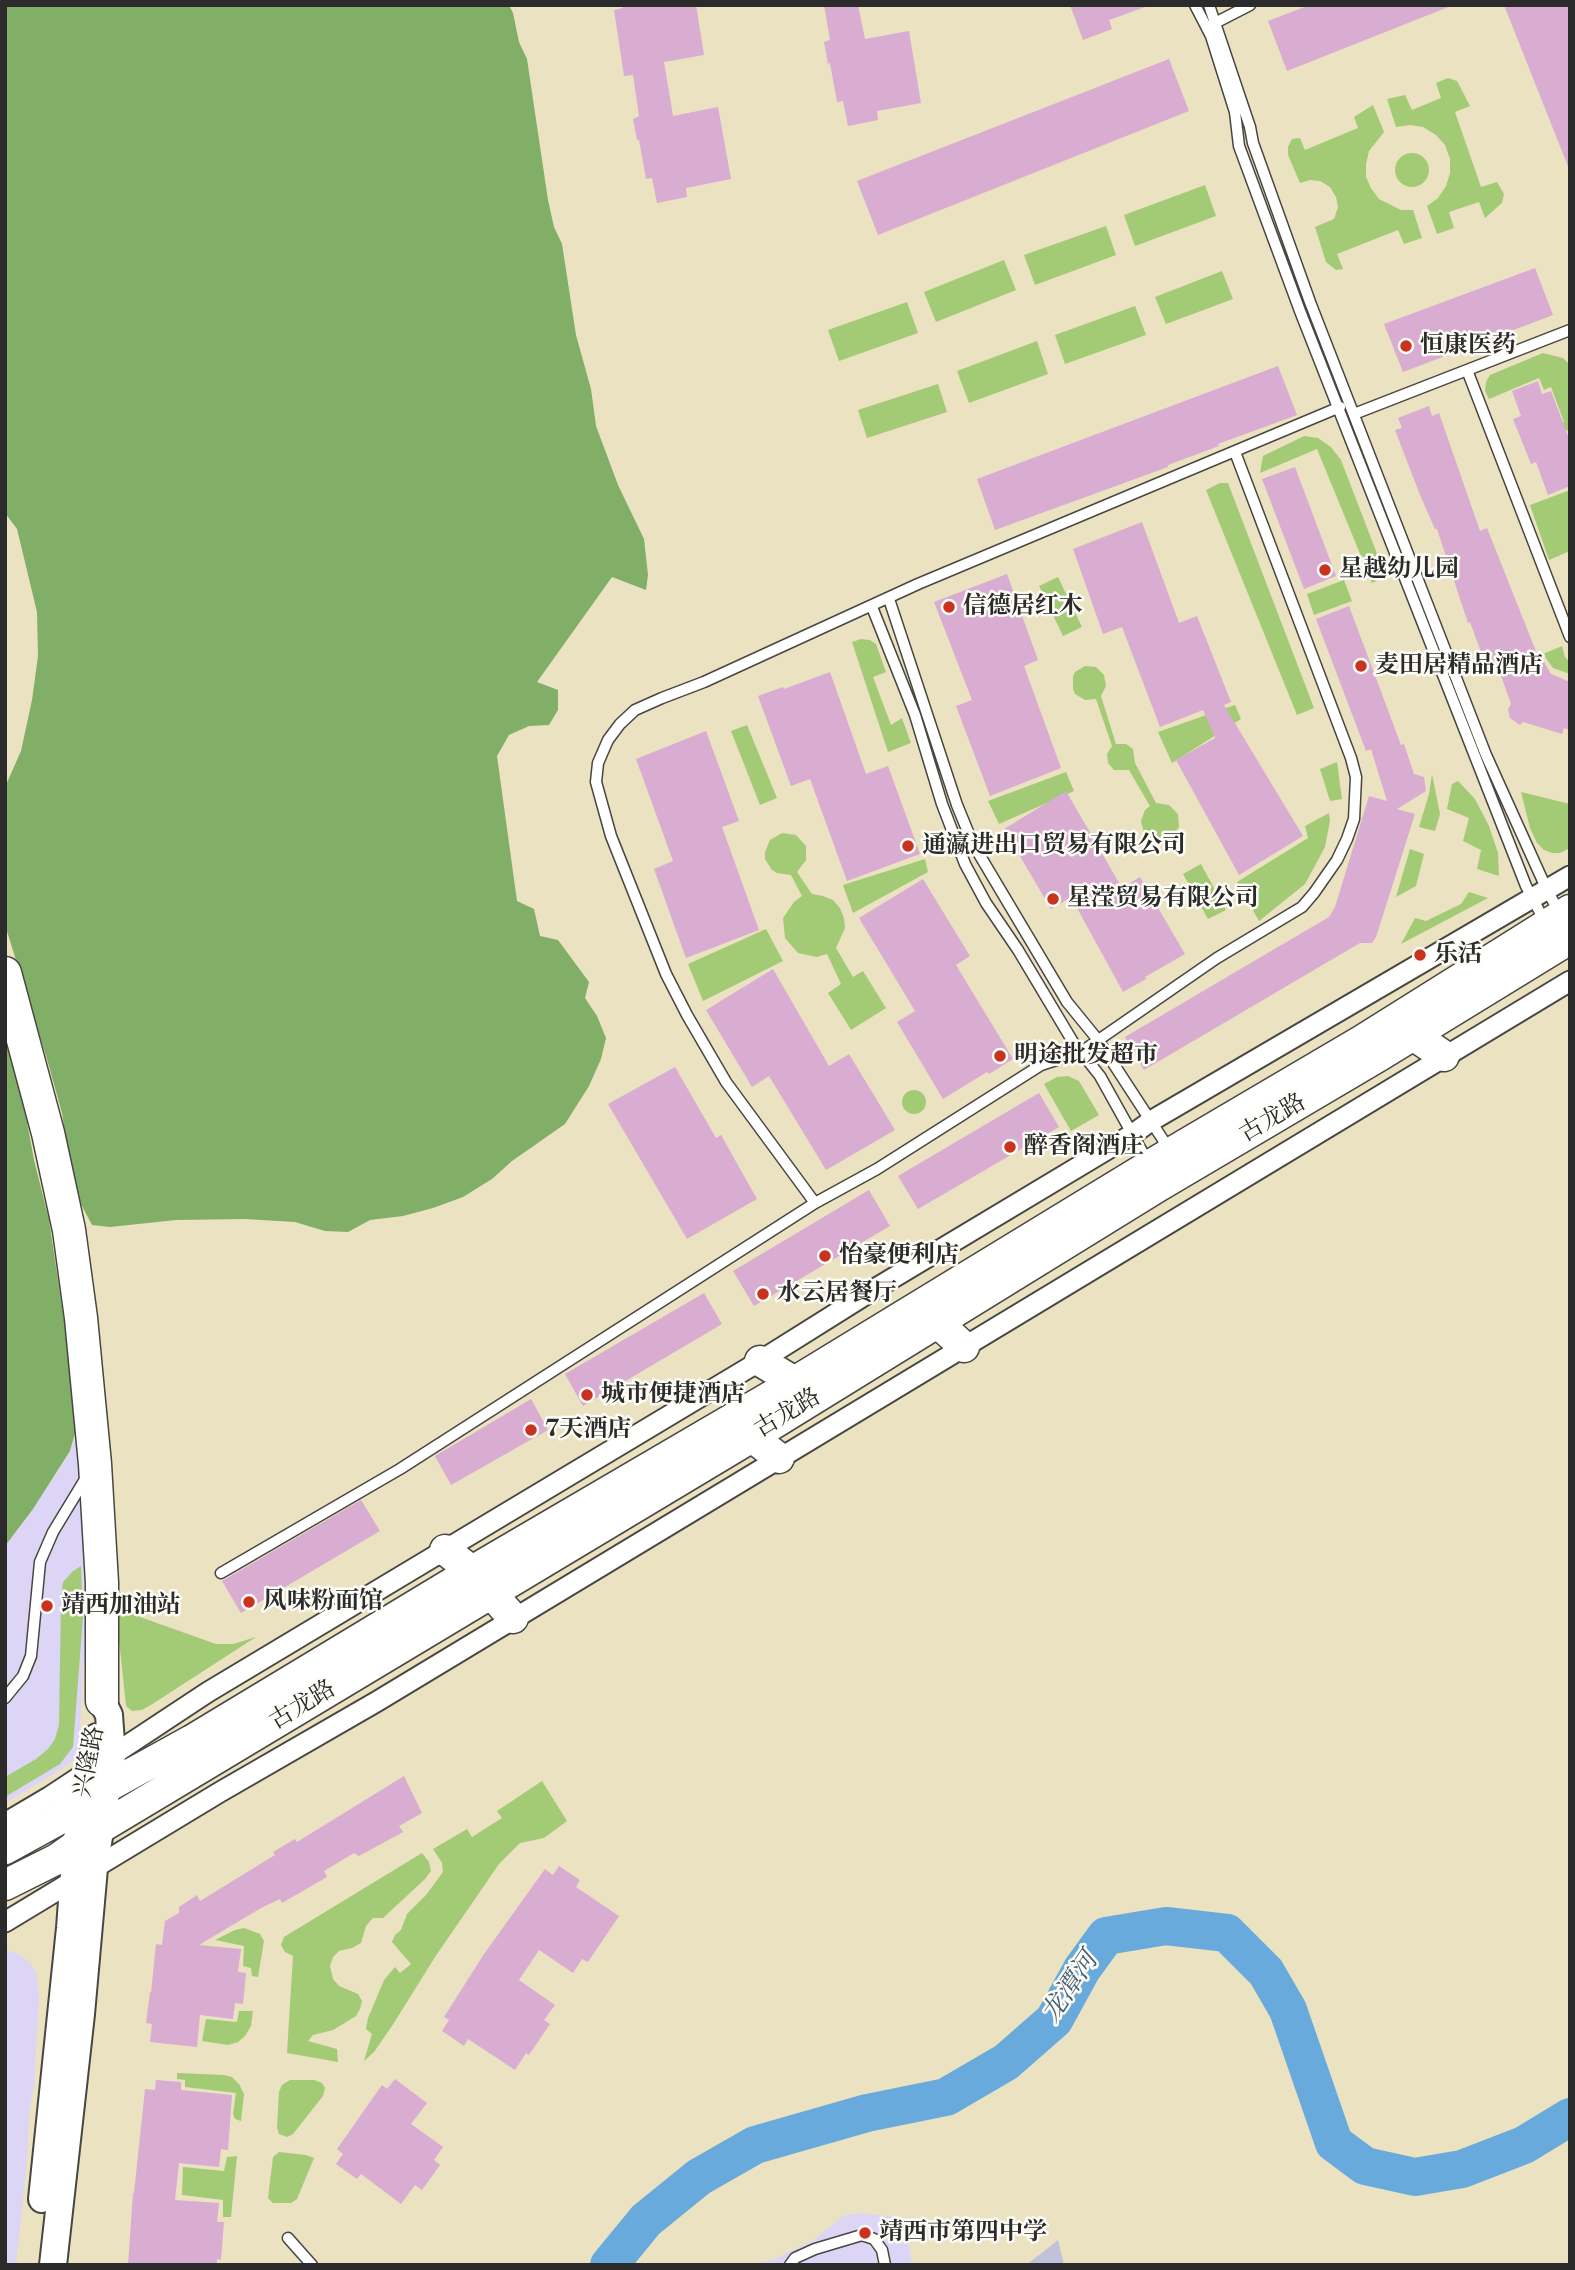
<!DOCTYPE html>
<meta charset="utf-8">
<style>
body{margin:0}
#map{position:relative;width:1575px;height:2270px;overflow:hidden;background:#eae2c0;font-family:"Libre Bodoni",serif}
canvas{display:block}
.frame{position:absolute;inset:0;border:7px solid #2b2b2b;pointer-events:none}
</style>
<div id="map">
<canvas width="1575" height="2270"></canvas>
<div class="frame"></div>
</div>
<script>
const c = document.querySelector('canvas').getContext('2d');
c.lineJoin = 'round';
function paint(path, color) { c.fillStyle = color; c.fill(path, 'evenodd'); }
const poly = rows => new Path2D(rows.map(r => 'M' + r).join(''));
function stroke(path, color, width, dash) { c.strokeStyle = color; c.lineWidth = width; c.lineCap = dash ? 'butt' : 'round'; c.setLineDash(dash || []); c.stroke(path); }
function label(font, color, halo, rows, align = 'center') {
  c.font = font + ' "Libre Bodoni","Noto Serif SC",serif'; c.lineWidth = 5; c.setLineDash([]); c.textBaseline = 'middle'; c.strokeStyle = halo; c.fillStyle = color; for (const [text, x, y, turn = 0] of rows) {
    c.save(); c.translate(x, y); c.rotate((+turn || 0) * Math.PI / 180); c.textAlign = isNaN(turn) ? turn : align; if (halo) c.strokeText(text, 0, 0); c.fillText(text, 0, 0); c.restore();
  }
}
paint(poly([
 [75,1433,79,1450,89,1619,83,1667,79,1751,75,1759,63,1768,5,1803,5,1546,33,1509,70,1452],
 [5,1950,19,1954,30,1963,36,1972,39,1995,34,2086,29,2114,27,2161,16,2265,5,2265],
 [859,2213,905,2218,912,2265,745,2265,773,2260,815,2239,843,2216]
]), '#ddd5f6');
paint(poly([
 [1058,2240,1064,2265,1026,2265,1043,2252]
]), '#c2c1dc');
paint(poly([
 [1448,78,1457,81,1470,106,1455,112,1481,187,1497,182,1504,194,1502,203,1485,218,1479,202,1449,212,1454,228,1437,234,1427,206,1438,198,1446,186,1450,173,1450,159,1445,145,1436,135,1423,127,1410,125,1396,127,1387,99,1405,95,1412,110,1441,98,1436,83],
 [1373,105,1384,132,1369,151,1366,164,1366,177,1371,188,1379,199,1401,210,1413,210,1422,238,1404,244,1398,230,1337,254,1343,269,1336,270,1326,262,1315,227,1334,219,1338,207,1336,197,1330,187,1320,181,1310,180,1300,183,1288,155,1288,147,1292,139,1300,138,1305,150,1358,128,1354,117],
 '1395 170a17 17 0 1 1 34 0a17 17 0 1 1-34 0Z',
 [1205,185,1216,216,1135,246,1124,215],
 [1106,226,1116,255,1035,285,1024,255],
 [1004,260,1016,290,936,322,924,292],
 [1222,271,1233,299,1166,324,1155,297],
 [907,302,918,333,839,361,828,330],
 [1135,306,1146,335,1065,364,1055,335],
 [1037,341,1048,374,969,403,957,371],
 [1543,353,1563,358,1570,365,1570,434,1568,430,1562,433,1559,424,1564,422,1551,387,1544,390,1539,378,1489,399,1485,391,1486,382,1490,375],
 [938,384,947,412,867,438,858,410],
 [1304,436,1318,438,1331,447,1341,460,1386,577,1372,583,1317,449,1260,473,1263,456],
 [1220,483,1228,483,1314,708,1297,715,1206,490],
 [1570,490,1570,540,1568,541,1570,551,1549,560,1530,505],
 [1058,577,1082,627,1063,636,1039,586],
 [1344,580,1352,601,1314,615,1307,594],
 [861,639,870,640,876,644,886,672,873,677,891,725,902,718,911,743,888,752,852,642],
 [1562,646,1565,657,1570,662,1570,674,1553,668,1543,654],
 [1085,666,1096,667,1104,675,1106,686,1101,696,1116,744,1126,744,1133,749,1135,763,1156,803,1169,805,1178,814,1179,827,1171,838,1166,841,1153,840,1144,833,1141,821,1145,810,1150,806,1129,770,1114,770,1108,763,1107,754,1112,746,1096,699,1085,700,1075,694,1073,689,1073,677,1075,672],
 [1235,705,1241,719,1172,763,1158,732],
 [747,725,777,798,760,805,731,731],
 [1337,762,1342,799,1330,801,1320,769],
 [1066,772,1074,791,999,824,988,801],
 [1432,774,1440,814,1435,831,1419,827,1429,794],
 [1458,781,1475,799,1489,826,1498,853,1499,876,1477,869,1481,850,1463,841,1469,818,1447,809,1452,784],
 [1521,792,1570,804,1570,848,1560,853,1552,853,1544,850,1537,843,1530,828],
 [1329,813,1330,821,1325,847,1305,884,1259,921,1237,882,1308,838,1305,826],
 [782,833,796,835,806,846,806,860,797,872,812,894,823,896,833,900,840,908,844,918,845,928,836,948,853,977,863,971,886,1008,851,1030,828,993,841,984,827,954,817,957,798,953,785,938,783,918,794,902,802,896,791,875,777,873,772,870,765,859,765,852,770,840],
 [1410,849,1424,854,1416,886,1396,897],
 [925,859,928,872,853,913,843,885],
 [1201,864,1226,910,1208,919,1183,874],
 [1469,892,1488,898,1401,944,1415,918,1426,921,1461,904],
 [766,929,783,961,703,1001,688,964],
 [1068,1076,1079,1081,1099,1115,1071,1131,1044,1084,1057,1077],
 '902 1102a12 12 0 1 1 24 0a12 12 0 1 1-24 0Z',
 [81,1566,83,1617,73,1747,60,1764,5,1797,5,1777,36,1759,48,1749,55,1739,59,1725,61,1596,63,1582,73,1571],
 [114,1567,119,1589,126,1604,140,1617,216,1644,233,1644,256,1637,154,1703,142,1710,132,1711,126,1706,116,1611],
 [542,1781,567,1821,544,1838,520,1843,499,1864,435,1957,392,2026,374,2052,364,2061,372,2034,366,2029,368,2018,384,1980,395,1967,400,1973,411,1964,392,1942,395,1935,401,1930,407,1914,426,1895,443,1872,442,1863,433,1849,467,1829,472,1837,502,1818,497,1811],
 [422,1853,429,1862,431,1871,425,1879,383,1918,373,1918,366,1926,361,1943,352,1948,339,1951,333,1957,330,1966,333,1979,339,1986,358,1994,362,2001,360,2009,356,2016,333,2030,313,2035,308,2041,337,2049,338,2062,287,2053,293,1956,285,1952,281,1945,284,1937],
 [244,1928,260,1934,264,1941,258,1977,252,1976,251,1968,243,1966,244,1946,215,1940,235,1930],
 [239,2011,253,2011,251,2026,245,2036,238,2042,228,2045,202,2041,206,2019,237,2022],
 [177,2073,224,2075,232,2077,239,2084,244,2094,241,2121,235,2119,233,2114,236,2093,185,2087,185,2080,177,2079],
 [290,2080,314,2080,322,2083,325,2088,323,2096,293,2134,287,2137,279,2134,277,2128,279,2092,282,2085],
 [279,2152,306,2155,314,2158,297,2199,291,2203,273,2203,268,2198,273,2157],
 [237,2156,231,2217,223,2217,223,2200,182,2195,183,2167,224,2171,227,2157]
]), '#a3cb76');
paint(poly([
 [5,5,509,5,513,13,519,42,527,59,548,200,554,227,562,244,576,335,591,389,596,426,618,485,644,539,648,575,646,590,612,577,537,682,558,690,558,710,549,725,529,726,509,735,497,756,517,901,534,909,540,936,558,940,589,982,585,998,597,1016,606,1038,601,1059,589,1086,565,1124,512,1161,492,1179,463,1197,433,1208,403,1216,370,1220,348,1232,325,1231,295,1222,245,1219,176,1220,110,1227,92,1225,81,1204,69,1160,62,1113,47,1059,5,925,5,787,21,751,32,700,38,656,37,612,17,529,5,513],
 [5,1030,23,1100,34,1160,49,1220,74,1387,75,1433,70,1451,33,1509,5,1546]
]), '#82af67');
stroke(poly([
 [609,2265,646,2220,699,2177,755,2145,867,2113,946,2097,1006,2062,1054,2020,1082,1969,1106,1936,1166,1926,1227,1933,1266,1972,1288,2010,1334,2143,1365,2166,1415,2177,1462,2169,1524,2145,1570,2117]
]), '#69aadd', 38);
paint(poly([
 [623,5,696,5,704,55,664,62,673,116,718,107,731,179,686,188,687,197,657,203,652,178,646,179,639,140,637,140,633,119,639,116,633,75,624,76,614,10,623,8],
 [824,5,858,5,865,39,909,31,921,103,877,111,878,120,848,126,843,101,837,102,830,63,828,64,824,42,830,40],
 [1070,5,1144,5,1145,7,1109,20,1112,29,1083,40],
 [1310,5,1451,5,1451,6,1287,71,1268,21],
 [1504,5,1570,5,1570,168,1569,169],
 [1169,59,1189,111,878,235,857,181],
 [1535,268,1553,315,1403,372,1384,324],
 [1278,366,1297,415,1218,444,1219,446,1168,465,1168,467,995,530,977,479],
 [1538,381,1542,394,1551,391,1570,441,1570,486,1548,495,1536,462,1531,464,1513,419,1521,416,1512,391],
 [1429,406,1432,416,1439,413,1480,531,1487,528,1541,664,1544,662,1551,674,1570,682,1570,730,1564,728,1562,734,1523,722,1520,725,1510,718,1508,709,1511,704,1500,673,1497,674,1492,660,1485,663,1470,622,1468,623,1437,529,1435,529,1420,495,1395,430,1402,428,1398,418],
 [1295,467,1336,576,1304,589,1262,479],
 [1142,522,1179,623,1197,616,1231,702,1224,705,1303,836,1239,875,1176,760,1215,738,1203,710,1160,727,1122,627,1103,634,1073,549],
 [1007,574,1038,660,1024,666,1061,768,990,796,956,706,972,700,934,602],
 [1349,606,1401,745,1404,744,1414,774,1424,777,1426,791,1397,809,1415,814,1376,937,1372,943,1360,943,1144,1070,1125,1037,1329,917,1335,907,1369,796,1387,801,1371,749,1366,751,1316,619],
 [830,672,866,774,888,766,920,854,847,881,810,779,791,786,758,696,783,687,784,689],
 [706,731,739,821,722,827,759,930,686,958,654,869,673,861,636,759],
 [1066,791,1122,888,1140,877,1185,954,1145,977,1146,979,1123,992,1071,897,1051,909,1004,829],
 [923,879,970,956,956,965,1013,1059,989,1074,987,1072,943,1099,897,1022,915,1011,859,918],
 [773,969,829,1066,849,1054,895,1130,826,1170,769,1076,752,1087,706,1010],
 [675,1067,716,1138,721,1135,757,1199,687,1239,608,1104],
 [1039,1093,1059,1127,918,1209,898,1176],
 [869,1190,890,1226,754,1306,733,1271],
 [704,1293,722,1324,583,1406,565,1374],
 [531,1399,548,1430,451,1485,435,1456],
 [361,1500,380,1531,241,1613,222,1581],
 [404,1776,422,1813,399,1826,403,1832,359,1856,354,1853,324,1871,327,1877,282,1903,280,1899,261,1908,199,1945,241,1949,238,1972,246,1973,243,2004,235,2003,233,2019,200,2015,197,2047,150,2042,152,2024,146,2023,150,1992,151,1993,156,1944,162,1945,165,1921,179,1913,179,1907,197,1895,200,1901,275,1855,273,1852,295,1839,297,1842],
 [559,1866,580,1880,576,1887,619,1916,588,1962,582,1959,573,1973,539,1950,519,1980,555,2005,544,2020,550,2024,529,2055,526,2053,515,2070,468,2039,464,2046,442,2031,449,2020,444,2017,484,1954,545,1869,553,1875],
 [395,2079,427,2103,411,2124,443,2147,434,2160,440,2165,422,2190,415,2185,401,2204,361,2174,357,2179,336,2164,343,2154,337,2149,382,2085,387,2089],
 [156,2080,181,2082,181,2090,232,2095,228,2150,221,2149,219,2167,179,2163,175,2200,219,2203,217,2222,224,2222,221,2260,217,2259,217,2265,128,2265,133,2193,134,2193,145,2089,155,2090]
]), '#d9acd2');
const service = poly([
 [1195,5,1211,36,1235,112,1239,146,1300,311,1526,886,1545,922],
 [1209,5,1250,127,1253,143,1310,302,1486,755,1547,890,1559,912],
 [1215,23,1250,5],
 [1467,370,1570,637],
 [1354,414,1570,330],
 [889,599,957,805,973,844,1067,1002,1098,1040,1169,1149],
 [872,607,915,715,942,804,965,864,986,903,1018,950,1073,1042,1100,1076,1149,1164],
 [815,1203,726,1082,687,1015,666,974,611,836,596,782,598,763,608,740,620,724,635,710,662,698,704,682,918,584,1340,407],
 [221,1573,400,1469,815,1203,877,1169,1041,1065,1081,1052,1217,958,1302,907,1314,893,1337,860,1347,839,1354,819,1356,777,1351,758,1235,452],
 [5,1698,23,1676,31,1656,40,1562,53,1532,87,1476],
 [288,2238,312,2265],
 [790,2265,795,2258,815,2249,862,2235,874,2239,882,2250,885,2265]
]);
const minor = poly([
 [5,1823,49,1797,208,1692,760,1361,878,1287,1133,1134,1151,1121,1570,876],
 [5,1922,220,1792,376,1702,1570,981]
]);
const secondary = poly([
 [42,2199,70,1928,76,1847,82,1802,97,1737],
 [53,2265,81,2014,94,1868,112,1756,109,1715,102,1701]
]);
const primary = poly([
 [1413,1035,1444,1056],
 [938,1323,964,1347],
 [760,1361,795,1382],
 [752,1437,779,1458],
 [445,1550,472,1571],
 [491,1593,513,1618],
 [5,1849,56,1821,107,1787,192,1740,472,1571,773,1395,1150,1165,1361,1041,1570,910],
 [5,1885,57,1859,102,1827,752,1437,1159,1186,1379,1056,1570,939]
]);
const trunk = poly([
 [5,973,48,1133,69,1230,81,1318,95,1464,102,1583,102,1701]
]);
stroke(service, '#484641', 13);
stroke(minor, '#484641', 23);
stroke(secondary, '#484641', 30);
stroke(primary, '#484641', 33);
stroke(trunk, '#484641', 35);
stroke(service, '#fff', 10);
stroke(minor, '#fff', 19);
stroke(secondary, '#fff', 26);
stroke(primary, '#fff', 30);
stroke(trunk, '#fff', 32);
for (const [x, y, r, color] of [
 [1406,346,7,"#c8321e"],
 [1325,570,7,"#c8321e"],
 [949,607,7,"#c8321e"],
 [1361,666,7,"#c8321e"],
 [908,846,7,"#c8321e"],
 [1053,899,7,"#c8321e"],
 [1420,955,7,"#c8321e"],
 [1000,1056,7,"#c8321e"],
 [1010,1147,7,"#c8321e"],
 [825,1256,7,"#c8321e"],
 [763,1294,7,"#c8321e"],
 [587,1395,7,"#c8321e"],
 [531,1430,7,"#c8321e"],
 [249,1602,7,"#c8321e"],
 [47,1606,7,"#c8321e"],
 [865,2233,7,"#c8321e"]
]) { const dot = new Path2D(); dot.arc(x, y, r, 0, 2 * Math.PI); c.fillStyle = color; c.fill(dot); stroke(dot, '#fdfcf7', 2.5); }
label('bold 24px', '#2b2b2b', '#fdfcf7', [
 ["恒康医药",1420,346],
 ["星越幼儿园",1339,570],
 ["信德居红木",963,607],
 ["麦田居精品酒店",1375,666],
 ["通瀛进出口贸易有限公司",922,846],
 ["星滢贸易有限公司",1067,899],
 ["乐活",1434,955],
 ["明途批发超市",1014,1056],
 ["醉香阁酒庄",1024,1147],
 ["怡豪便利店",839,1256],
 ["水云居餐厅",777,1294],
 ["城市便捷酒店",601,1395],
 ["7天酒店",545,1430],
 ["风味粉面馆",263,1602],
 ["靖西加油站",61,1606],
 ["靖西市第四中学",879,2233]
], 'left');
label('24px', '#2b2b2b', '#fdfcf7', [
 ["古龙路",1273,1119,-30],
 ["古龙路",788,1414,-31],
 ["古龙路",303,1706,-31],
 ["兴隆路",90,1762,-79]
]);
label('italic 26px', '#445e72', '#fdfcf7', [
 ["龙潭河",1071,1988,-56]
]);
</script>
